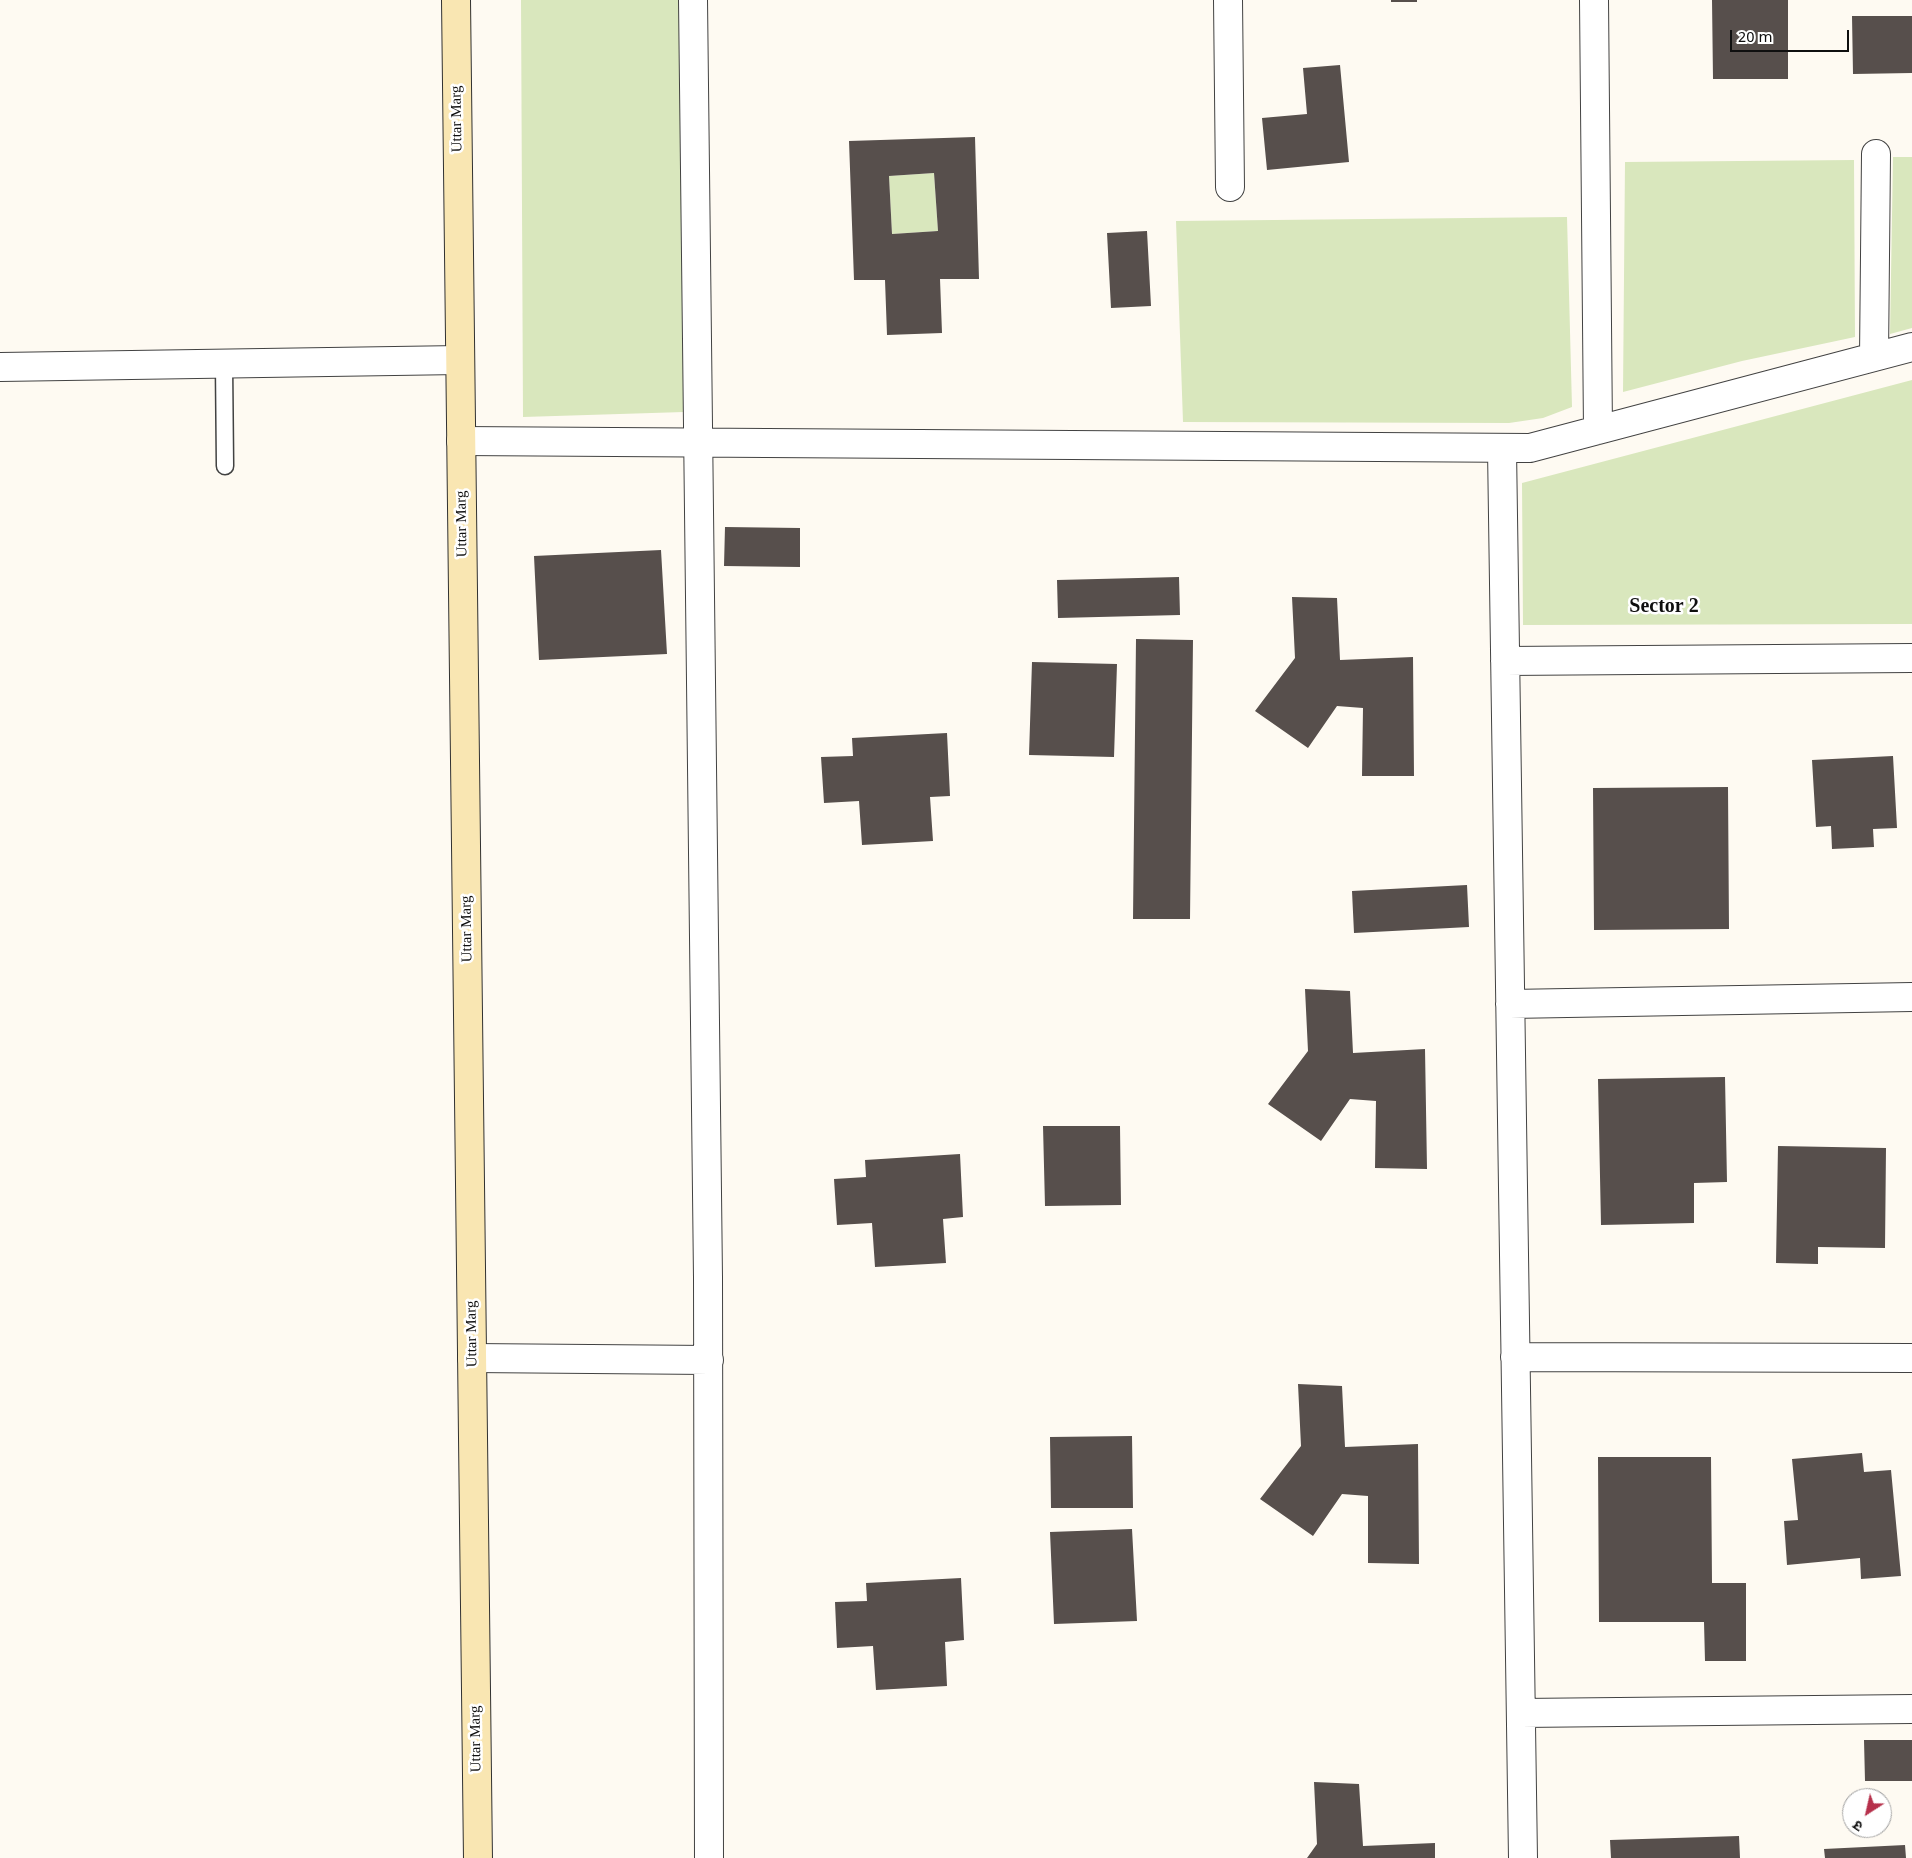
<!DOCTYPE html>
<meta charset="utf-8">
<style>
body{margin:0}
#map{position:relative;width:1912px;height:1858px;overflow:hidden;background:#fefaf2;font-family:Georgia,"Noto Sans Devanagari",serif}
canvas{display:block}
.north{position:absolute;left:1842px;top:1788px;width:50px;height:50px;box-sizing:border-box;background:#fff;border:1px solid #9f9f9f;border-radius:50%;rotate:215deg;font-size:14px;font-weight:700;line-height:20px;text-align:center;color:#0f0f0f}
.north::after{content:'';display:block;margin:auto;width:18px;height:22px;background:#b6304b;clip-path:polygon(50% 0,100% 100%,50% 72%,0 100%)}
.scale{position:absolute;left:1730px;top:30px;width:119px;height:22px;box-sizing:border-box;border:2px solid #0f0f0f;border-top:0;padding-left:6px;font-size:15px;line-height:18px;white-space:nowrap;color:#0f0f0f;-webkit-text-stroke:4px #fff;paint-order:stroke}
</style>
<div id="map">
<canvas width="1912" height="1858"></canvas>
<div class="north">उ</div>
<div class="scale">20 m</div>
</div>
<script>
const c = document.querySelector('canvas').getContext('2d');
c.lineJoin = 'round';
function paint(path, color) { c.fillStyle = color; c.fill(path, 'evenodd'); }
const poly = rows => new Path2D(rows.map(r => 'M' + r).join(''));
function stroke(path, color, width, dash) { c.strokeStyle = color; c.lineWidth = width; c.lineCap = dash ? 'butt' : 'round'; c.setLineDash(dash || []); c.stroke(path); }
function label(font, color, halo, rows, align = 'center') {
  c.font = font + ' Georgia,serif'; c.lineWidth = 5; c.setLineDash([]); c.textBaseline = 'middle'; c.strokeStyle = halo; c.fillStyle = color; for (const [text, x, y, turn = 0] of rows) {
    c.save(); c.translate(x, y); c.rotate((+turn || 0) * Math.PI / 180); c.textAlign = isNaN(turn) ? turn : align; if (halo) c.strokeText(text, 0, 0); c.fillText(text, 0, 0); c.restore();
  }
}
paint(poly([
 [521,0,680,0,684,412,523,417],
 [1893,157,1912,157,1912,328,1890,334],
 [1854,160,1855,337,1742,361,1623,392,1625,162],
 [934,173,938,231,892,234,889,176],
 [1567,217,1572,407,1543,418,1509,423,1183,422,1176,221],
 [1912,380,1912,624,1523,625,1522,483]
]), '#d9e7bd');
paint(poly([
 [1391,0,1417,0,1417,2,1391,2],
 [1712,0,1788,0,1788,79,1713,79],
 [1852,16,1912,16,1912,73,1853,74],
 [1340,65,1349,162,1267,170,1262,118,1307,114,1303,68],
 [975,137,979,279,940,279,942,333,887,335,885,280,854,280,849,141],
 [934,173,938,231,892,234,889,176],
 [1147,231,1151,306,1111,308,1107,233],
 [725,527,800,528,800,567,724,566],
 [661,550,667,654,539,660,534,556],
 [1179,577,1180,615,1058,618,1057,580],
 [1292,597,1337,598,1340,660,1413,657,1414,776,1362,776,1363,708,1337,706,1308,748,1255,711,1295,658],
 [1136,639,1193,640,1190,919,1133,919],
 [1032,662,1117,664,1114,757,1029,755],
 [947,733,950,796,930,797,933,841,862,845,859,801,824,803,821,757,853,756,852,738],
 [1893,756,1897,828,1873,829,1874,847,1832,849,1831,826,1816,827,1812,760],
 [1728,787,1729,929,1594,930,1593,788],
 [1467,885,1469,927,1354,933,1352,891],
 [1305,989,1350,991,1353,1053,1425,1049,1427,1169,1375,1168,1376,1101,1350,1099,1321,1141,1268,1104,1308,1051],
 [1725,1077,1727,1182,1694,1183,1694,1223,1601,1225,1598,1079],
 [1043,1126,1120,1126,1121,1205,1045,1206],
 [1778,1146,1886,1148,1885,1248,1818,1247,1818,1264,1776,1263],
 [960,1154,963,1217,943,1219,946,1263,875,1267,872,1223,837,1225,834,1179,866,1177,865,1160],
 [1298,1384,1342,1386,1345,1447,1418,1444,1419,1564,1368,1563,1368,1496,1342,1494,1313,1536,1260,1499,1301,1446],
 [1132,1436,1133,1508,1051,1508,1050,1437],
 [1862,1453,1864,1472,1891,1470,1901,1576,1861,1579,1860,1558,1787,1565,1784,1521,1798,1520,1792,1459],
 [1598,1457,1711,1457,1712,1583,1746,1583,1746,1661,1705,1661,1704,1622,1599,1622],
 [1132,1529,1137,1621,1054,1624,1050,1532],
 [961,1578,964,1640,945,1642,947,1686,876,1690,873,1646,837,1648,835,1602,867,1601,866,1583],
 [1864,1740,1912,1740,1912,1781,1865,1781],
 [1314,1782,1359,1784,1363,1846,1435,1843,1435,1858,1307,1858,1317,1844],
 [1739,1836,1740,1858,1611,1858,1610,1840],
 [1905,1845,1906,1858,1825,1858,1824,1849]
]), '#574f4c');
const service = poly([
 [224,364,225,466]
]);
const minor = poly([
 [693,0,708,1277,709,1858],
 [1228,0,1230,187],
 [1594,0,1598,430],
 [1874,357,1876,154],
 [0,367,460,360],
 [461,441,1530,448,1912,347],
 [1502,449,1523,1858],
 [1505,661,1912,658],
 [1510,1004,1912,997],
 [1515,1357,1912,1358],
 [472,1358,709,1360],
 [1521,1713,1912,1709]
]);
const secondary = poly([
 [456,0,478,1858]
]);
stroke(service, '#424242', 19);
stroke(minor, '#424242', 30);
stroke(secondary, '#313131', 30);
stroke(service, '#fff', 16);
stroke(minor, '#fff', 28);
stroke(secondary, '#f9e6b2', 28);
label('15px', '#0f0f0f', '#fff', [
 ["Uttar Marg",457,119,-91],
 ["Uttar Marg",462,524,-91],
 ["Uttar Marg",467,929,-91],
 ["Uttar Marg",472,1334,-91],
 ["Uttar Marg",476,1739,-91]
]);
label('bold 20px', '#0f0f0f', '#fff', [
 ["Sector 2",1664,607]
]);
</script>
